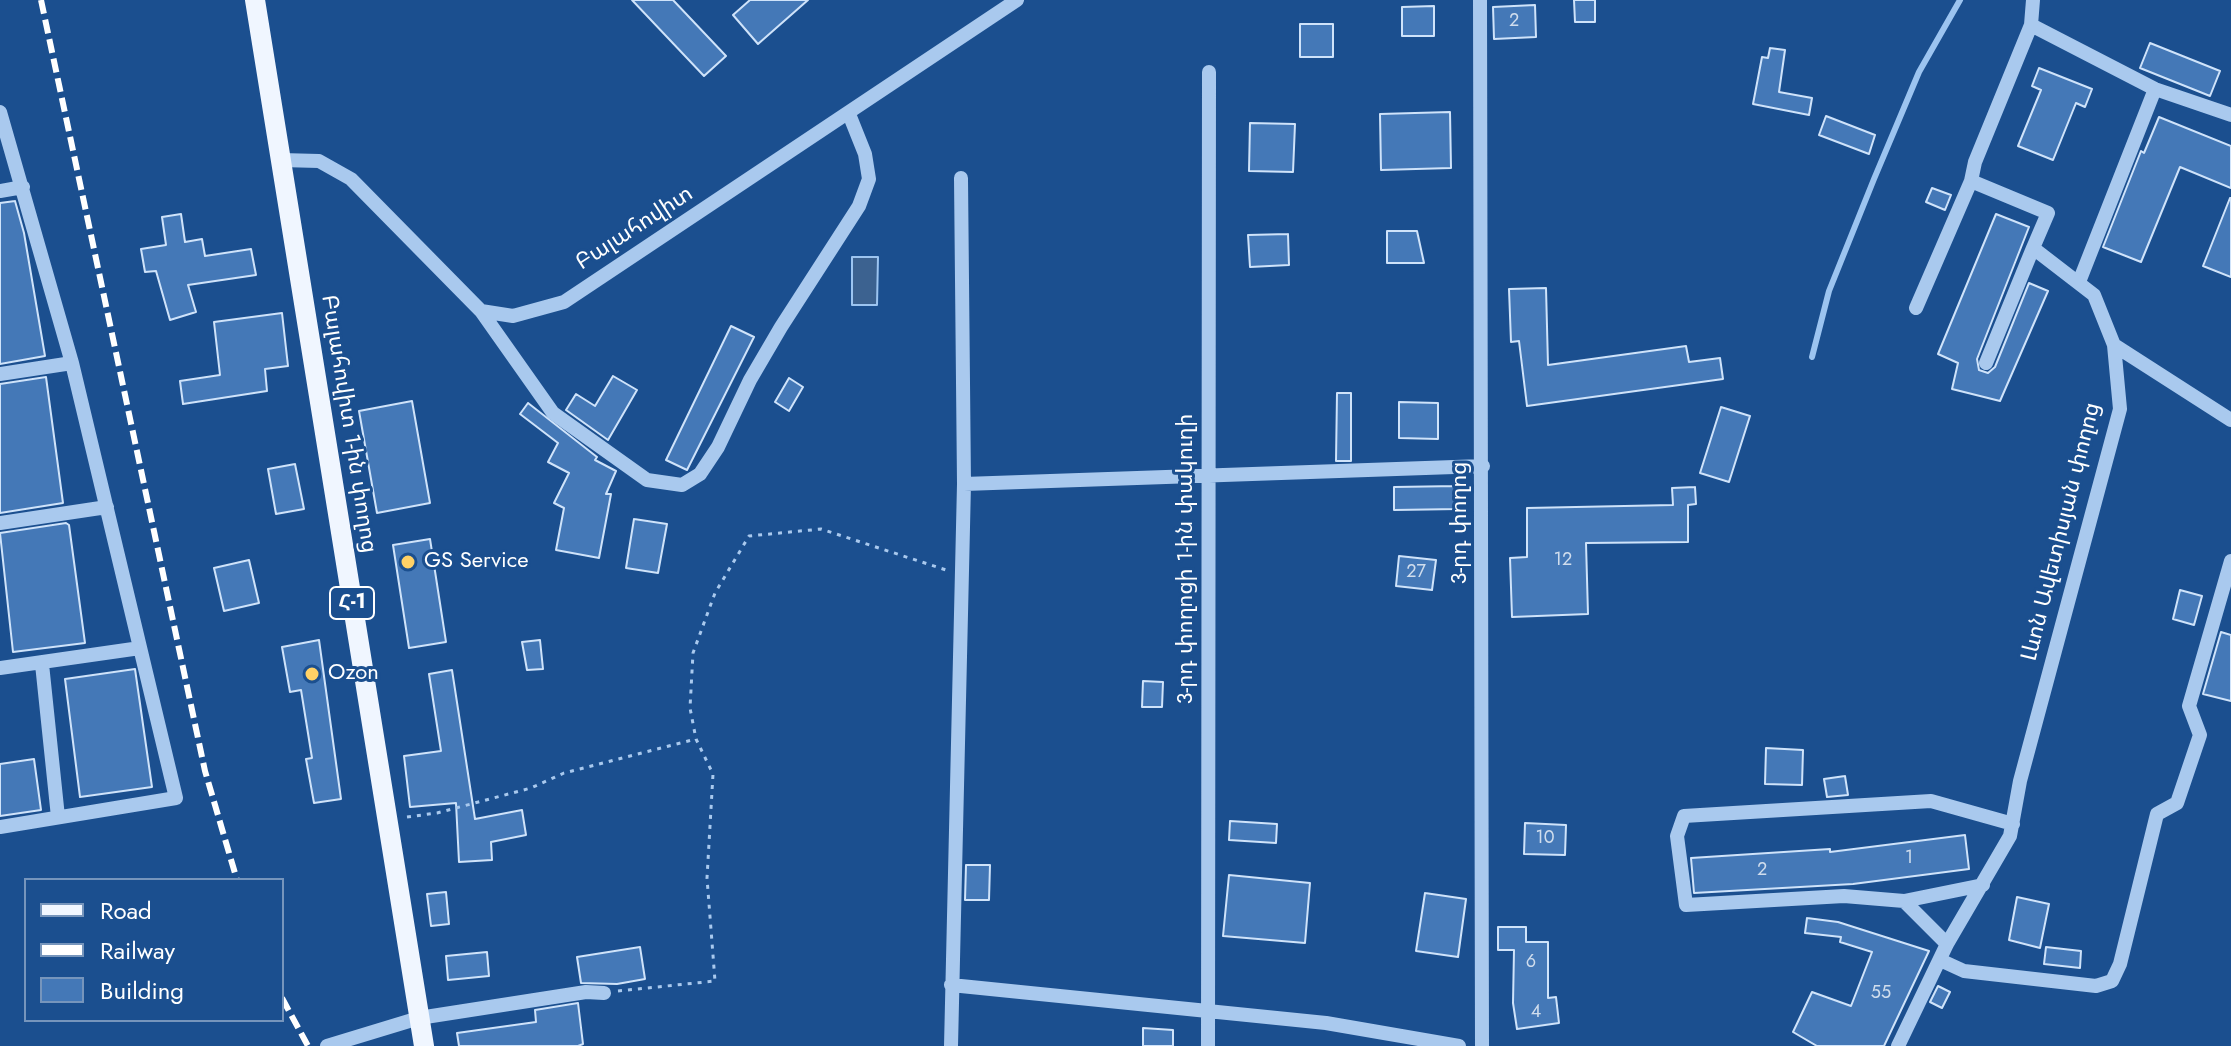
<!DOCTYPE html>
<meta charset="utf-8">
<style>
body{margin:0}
#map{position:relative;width:2231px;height:1046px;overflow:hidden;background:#1b4f8f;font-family:Jost,sans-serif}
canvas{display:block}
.legend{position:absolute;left:24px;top:878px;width:260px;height:144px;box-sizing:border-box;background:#1b4f8f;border:2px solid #7695bc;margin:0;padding:10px 14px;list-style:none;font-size:24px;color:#fff}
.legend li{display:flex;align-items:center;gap:16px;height:40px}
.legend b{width:40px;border:2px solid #7695bc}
</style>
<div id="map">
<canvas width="2231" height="1046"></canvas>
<ul class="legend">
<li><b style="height:10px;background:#f0f6ff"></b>Road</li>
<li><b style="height:10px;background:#fff"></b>Railway</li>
<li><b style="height:22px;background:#4478b7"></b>Building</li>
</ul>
</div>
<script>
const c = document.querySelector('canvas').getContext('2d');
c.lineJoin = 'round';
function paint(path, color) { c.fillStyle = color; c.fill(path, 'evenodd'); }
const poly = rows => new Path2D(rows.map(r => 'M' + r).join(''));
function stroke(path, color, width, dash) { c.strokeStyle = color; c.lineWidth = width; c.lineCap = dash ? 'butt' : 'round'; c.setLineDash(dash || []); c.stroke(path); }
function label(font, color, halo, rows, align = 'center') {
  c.font = font + ' Jost,"Noto Sans Armenian",sans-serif'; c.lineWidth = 6; c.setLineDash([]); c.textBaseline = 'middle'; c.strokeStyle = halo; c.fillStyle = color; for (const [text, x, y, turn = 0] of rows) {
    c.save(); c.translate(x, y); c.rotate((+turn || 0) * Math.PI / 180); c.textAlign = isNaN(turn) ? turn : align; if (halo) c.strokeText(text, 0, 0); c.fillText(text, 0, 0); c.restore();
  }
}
const water = poly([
 [852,257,878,257,877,305,852,305,852,257]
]);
paint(water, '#3c6290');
stroke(water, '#9cc4f0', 2);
stroke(poly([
 [1812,357,1829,291,1874,179,1919,72,1960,0]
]), '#9cc4f0', 6);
const building = poly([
 [632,0,673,0,726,56,704,76,632,0],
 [750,0,808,0,758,44,733,15,750,0],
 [1574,0,1595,0,1595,22,1575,22,1574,0],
 [1535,5,1536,37,1494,39,1493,7,1535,5],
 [1434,6,1434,36,1402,36,1402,7,1434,6],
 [1300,24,1333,24,1333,57,1300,57,1300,24],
 [2150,43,2220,71,2210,96,2140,68,2150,43],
 [1770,48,1785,50,1779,92,1812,98,1809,115,1753,104,1762,57,1768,58,1770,48],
 [2039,68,2092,89,2085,107,2076,103,2053,160,2018,146,2041,90,2032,86,2039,68],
 [1450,112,1451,168,1381,170,1380,114,1450,112],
 [1826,116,1875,135,1869,154,1819,135,1826,116],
 [2159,117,2231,146,2231,188,2180,167,2141,262,2103,247,2141,151,2144,153,2159,117],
 [1250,123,1295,124,1293,172,1249,171,1250,123],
 [1932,188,1951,195,1945,210,1926,202,1932,188],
 [2230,198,2231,198,2231,277,2203,266,2230,198],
 [15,201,24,233,45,356,0,364,0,203,15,201],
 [181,214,185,242,202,239,205,256,251,249,256,275,188,285,196,312,170,320,156,271,145,272,141,249,166,245,162,217,181,214],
 [1996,214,2029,227,1977,359,1979,370,1988,373,1995,367,2029,283,2048,291,2000,401,1952,389,1958,363,1938,354,1996,214],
 [1387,231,1417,231,1424,263,1387,263,1387,231],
 [1288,234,1289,265,1250,267,1248,235,1288,234],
 [1546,288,1548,365,1686,346,1689,362,1720,358,1723,379,1527,406,1519,341,1511,342,1509,289,1546,288],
 [282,313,288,366,265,369,267,391,183,404,180,381,220,375,214,322,282,313],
 [731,326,754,337,687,470,666,460,731,326],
 [613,376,637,390,608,440,566,410,576,394,595,406,613,376],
 [46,377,63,503,0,513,0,384,46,377],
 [789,378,803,387,789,411,775,402,789,378],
 [1337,393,1351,393,1351,461,1336,461,1337,393],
 [412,401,430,503,377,513,359,411,412,401],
 [1399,402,1438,403,1438,439,1399,438,1399,402],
 [528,403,597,457,595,460,616,471,606,494,611,494,599,558,556,550,564,508,554,503,569,473,548,462,558,443,520,414,528,403],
 [1721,407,1750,416,1729,482,1700,473,1721,407],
 [295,464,304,509,276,514,268,469,295,464],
 [1457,486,1458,509,1394,510,1394,487,1457,486],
 [1695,487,1696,504,1688,505,1688,542,1586,543,1588,614,1512,617,1510,558,1527,557,1527,508,1673,505,1672,488,1695,487],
 [634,519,667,524,658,573,626,568,634,519],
 [66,523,69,525,85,643,13,652,0,533,66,523],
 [430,539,446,642,409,648,393,545,430,539],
 [1399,556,1436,560,1432,590,1396,586,1399,556],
 [249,560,259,603,224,611,214,568,249,560],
 [2180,590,2202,596,2194,625,2173,619,2180,590],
 [2221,632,2231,635,2231,701,2203,694,2221,632],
 [319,640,341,799,314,803,306,759,312,758,301,690,290,692,282,647,319,640],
 [540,640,543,669,527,670,522,642,540,640],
 [135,669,152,787,80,797,65,679,135,669],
 [452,670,475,819,522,810,526,835,491,842,492,860,459,862,456,803,410,807,404,756,441,751,429,674,452,670],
 [1143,681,1163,682,1162,707,1142,707,1143,681],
 [1766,748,1803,750,1802,785,1765,784,1766,748],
 [34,759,41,810,0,816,0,764,34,759],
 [1845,776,1848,795,1827,797,1824,779,1845,776],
 [1230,821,1277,824,1276,843,1229,840,1230,821],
 [1525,823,1566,825,1565,855,1524,854,1525,823],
 [1965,835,1969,869,1853,884,1694,893,1691,858,1830,849,1830,852,1965,835],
 [966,865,990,865,989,900,965,900,966,865],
 [1229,875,1310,883,1305,943,1223,936,1229,875],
 [446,892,449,924,431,926,427,894,446,892],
 [1425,893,1466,899,1458,957,1416,951,1425,893],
 [2017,897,2049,904,2040,948,2009,940,2017,897],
 [1807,918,1838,922,1929,951,1884,1046,1817,1046,1793,1032,1812,992,1851,1006,1872,952,1840,942,1841,937,1805,933,1807,918],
 [1498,927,1526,927,1526,942,1548,942,1548,998,1556,997,1559,1023,1517,1029,1513,1003,1514,950,1498,950,1498,927],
 [640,947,645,979,617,984,581,983,577,957,640,947],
 [2046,947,2081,951,2080,968,2044,964,2046,947],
 [487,952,489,976,448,980,446,956,487,952],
 [1938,986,1950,992,1942,1008,1930,1002,1938,986],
 [578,1003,583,1044,578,1046,459,1046,457,1033,536,1022,535,1010,578,1003],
 [1143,1028,1173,1030,1173,1046,1143,1046,1143,1028]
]);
paint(building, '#4478b7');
stroke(building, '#cfe3fa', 2);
stroke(poly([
 [407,817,437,813,531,788,564,773,696,739],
 [618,991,715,981,707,878,713,774,696,739,690,708,693,653,715,593,749,536,821,529,946,570]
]), '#a9c9ee', 3, [4, 6]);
stroke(poly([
 [1480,0,1482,1046],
 [2031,25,2155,89,2231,115],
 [0,112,72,363,176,798,0,827],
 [281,160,319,161,351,179,481,311,513,316,564,302,1017,0],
 [0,191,23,187],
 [2079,282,2155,89],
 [1916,308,1971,181],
 [481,311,553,413,647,480,682,485,700,474,718,447,750,380,781,327,859,206,869,179,865,154,849,114],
 [2114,345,2231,420],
 [1986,363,2033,248],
 [0,374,72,363],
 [964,484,1483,466],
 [0,523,107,507],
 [42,664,58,817],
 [0,668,140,648],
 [1904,901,1983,885],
 [1947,944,1904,901,1844,896,1686,905,1677,836,1684,816,1931,801,2013,824],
 [1940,960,1964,971,2096,986,2112,981,2120,964,2157,814,2177,803,2200,735,2189,706,2231,561],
 [951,985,1326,1023,1459,1046],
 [327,1046,419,1018,586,992,604,993],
 [951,1046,964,484,961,178],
 [1208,1046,1209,72],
 [1898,1046,1947,944,2010,836,2020,781,2120,409,2114,345,2094,295,2033,248,2048,213,1971,181,1975,162,2031,25,2033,0]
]), '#a9c9ee', 14);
stroke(poly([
 [255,0,424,1046]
]), '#f0f6ff', 20);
stroke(poly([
 [41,0,205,771,237,880],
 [282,998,308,1046]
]), '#fff', 6, [14, 6]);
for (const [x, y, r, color] of [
 [408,562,8,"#ffd166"],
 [312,674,8,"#ffd166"]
]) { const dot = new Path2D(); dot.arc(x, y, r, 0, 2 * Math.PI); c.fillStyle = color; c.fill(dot); stroke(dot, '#1b4f8f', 3); }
label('18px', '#d0dded', null, [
 ["2",1514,22],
 ["12",1563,561],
 ["27",1416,573],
 ["10",1545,839],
 ["1",1909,859],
 ["2",1762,871],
 ["6",1531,963],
 ["55",1881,994],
 ["4",1536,1013]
]);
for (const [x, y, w] of [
 [352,603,44]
]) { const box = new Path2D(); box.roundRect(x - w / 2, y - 16, w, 32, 6); c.fillStyle = '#1b4f8f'; c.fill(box); stroke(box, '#fff', 2); }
label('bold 20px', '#fff', null, [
 ["Հ-1",352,603]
]);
label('22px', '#fff', '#1b4f8f', [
 ["Բալահովիտ",635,229,-33],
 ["Բալահովիտ 1-ին փողոց",348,424,81],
 ["3-րդ փողոց",1461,523,-90],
 ["Լևոն Ավետիսյան փողոց",2062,532,-76],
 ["3-րդ փողոցի 1-ին փակուղի",1187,559,-90]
]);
label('22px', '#fff', '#1b4f8f', [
 ["GS Service",424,562],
 ["Ozon",328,674]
], 'left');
</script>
